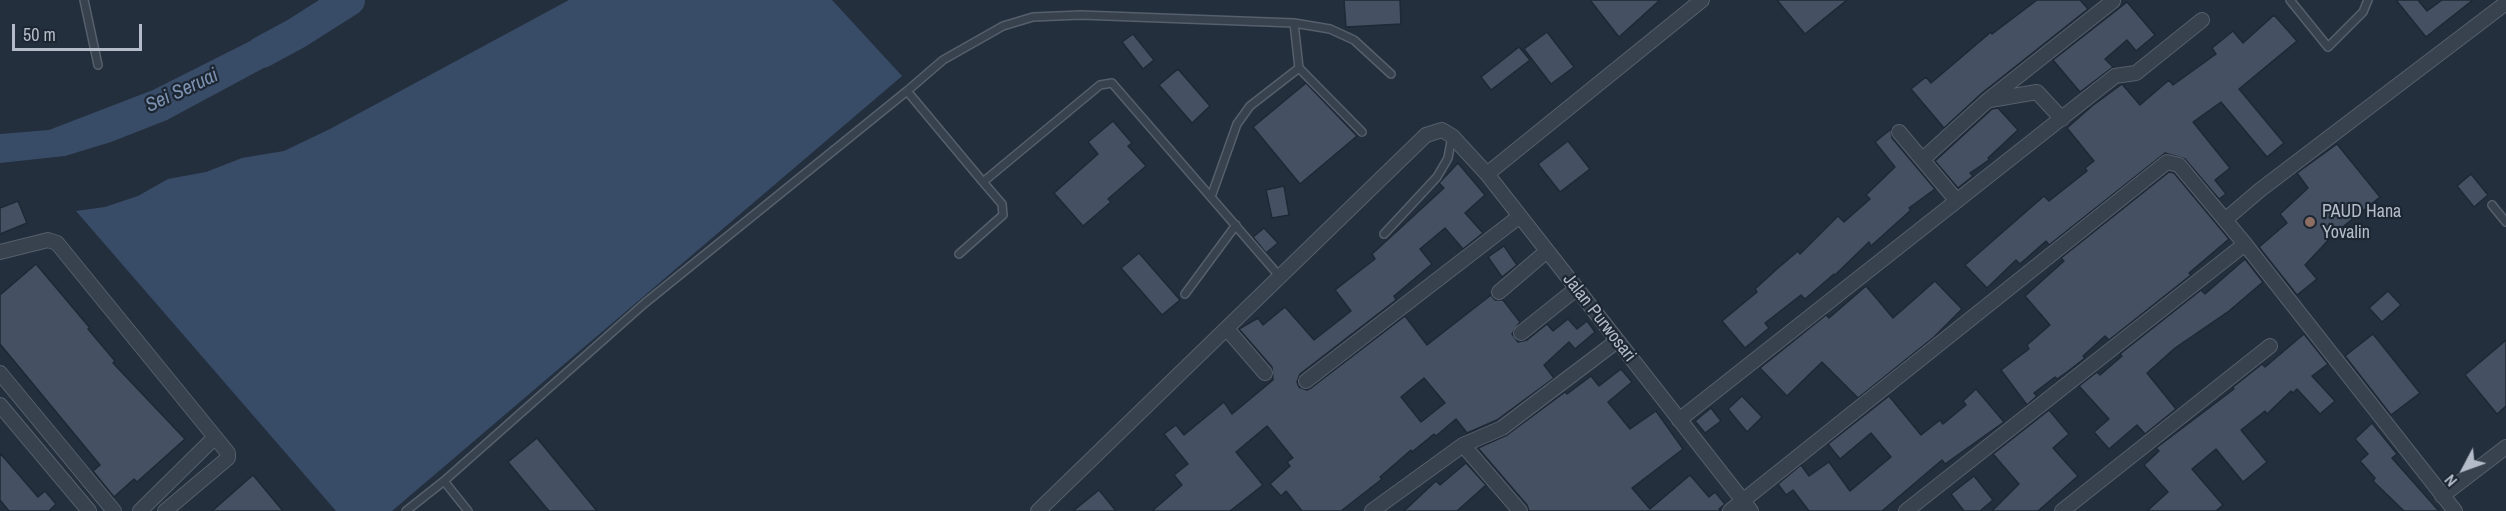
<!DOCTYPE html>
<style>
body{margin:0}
#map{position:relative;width:2506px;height:511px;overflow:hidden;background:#242f3e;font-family:"Archivo Narrow",sans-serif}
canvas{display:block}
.north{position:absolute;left:2434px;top:439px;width:60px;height:60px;-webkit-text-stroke:4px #1d2633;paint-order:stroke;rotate:229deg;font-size:16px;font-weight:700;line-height:24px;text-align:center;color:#b4bcc9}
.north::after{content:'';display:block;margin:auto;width:21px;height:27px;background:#b4bcc9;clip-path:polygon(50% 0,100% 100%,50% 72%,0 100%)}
.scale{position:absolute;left:12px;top:24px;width:130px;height:27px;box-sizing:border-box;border:3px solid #b4bcc9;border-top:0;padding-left:8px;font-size:18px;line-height:21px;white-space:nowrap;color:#b4bcc9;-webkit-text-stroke:4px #1d2633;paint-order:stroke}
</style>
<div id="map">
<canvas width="2506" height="511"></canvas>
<div class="north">N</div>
<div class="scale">50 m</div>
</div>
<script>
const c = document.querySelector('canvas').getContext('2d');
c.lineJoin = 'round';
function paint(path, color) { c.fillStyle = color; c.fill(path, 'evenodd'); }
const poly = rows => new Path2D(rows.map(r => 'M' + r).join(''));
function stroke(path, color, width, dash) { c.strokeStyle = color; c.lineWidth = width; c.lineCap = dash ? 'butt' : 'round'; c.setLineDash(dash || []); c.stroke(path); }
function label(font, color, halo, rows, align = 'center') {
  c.font = font + ' "Archivo Narrow",sans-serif'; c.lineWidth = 4.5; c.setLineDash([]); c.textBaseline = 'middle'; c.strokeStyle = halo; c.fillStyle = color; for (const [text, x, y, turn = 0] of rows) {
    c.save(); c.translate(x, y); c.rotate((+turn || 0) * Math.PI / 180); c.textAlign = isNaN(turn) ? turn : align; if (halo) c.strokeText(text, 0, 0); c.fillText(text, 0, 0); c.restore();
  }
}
paint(poly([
 [569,0,832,0,902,76,392,511,336,511,76,211,105,207,138,196,168,179,206,172,242,158,284,151,330,129],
 [290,21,312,42,167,120,111,142,65,156,0,163,0,134,49,130,153,90]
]), '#394c67');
stroke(poly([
 [262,52,297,33,349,0]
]), '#394c67', 32);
const building = poly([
 [1344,0,1400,0,1401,24,1346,27,1344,0],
 [1590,0,1660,0,1619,37,1590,0],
 [1777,0,1847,0,1805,34,1777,0],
 [2037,0,2080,0,2088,9,1982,93,1944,128,1911,89,1926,77,1931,83,1991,32,1992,34,2037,0],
 [2396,0,2418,0,2427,11,2442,0,2473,0,2426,37,2396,0],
 [2127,2,2155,35,2136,51,2127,40,2105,59,2113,67,2080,92,2053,60,2127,2],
 [2274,15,2297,41,2239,89,2284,143,2267,157,2221,102,2193,122,2230,168,2215,180,2226,194,2219,199,2185,159,2165,153,2049,245,2046,241,2020,264,2016,260,1987,288,1965,265,2044,196,2049,201,2087,171,2085,168,2094,161,2067,128,2092,106,2122,84,2140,105,2169,80,2173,85,2216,54,2212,48,2233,31,2243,43,2274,15],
 [1547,32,1574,67,1551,84,1524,49,1547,32],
 [1133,34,1154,60,1143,69,1122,42,1133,34],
 [1519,47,1530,60,1491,90,1481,77,1519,47],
 [1178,69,1210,106,1192,123,1159,85,1178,69],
 [1306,83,1357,136,1300,184,1253,127,1306,83],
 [1998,108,2018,130,1988,158,1989,160,1970,173,1973,176,1958,188,1935,161,1992,109,1998,108],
 [1113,121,1132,143,1128,146,1146,166,1108,199,1111,202,1083,226,1054,193,1098,154,1088,142,1113,121],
 [1891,129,1892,138,1935,189,1909,208,1911,210,1871,246,1869,242,1835,275,1834,274,1805,299,1801,295,1765,323,1769,328,1745,348,1722,321,1757,292,1755,289,1778,268,1798,251,1800,254,1838,216,1844,222,1870,199,1866,195,1895,167,1875,142,1891,129],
 [1568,141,1590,169,1560,192,1538,164,1568,141],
 [2337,144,2380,197,2335,233,2305,265,2317,279,2297,295,2259,247,2287,223,2280,214,2308,188,2297,173,2337,144],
 [1458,163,1485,195,1465,213,1483,233,1463,249,1445,228,1420,249,1432,264,1394,296,1396,300,1300,374,1297,382,1299,387,1307,390,1311,388,1405,316,1427,345,1491,295,1495,300,1503,300,1520,322,1512,334,1518,342,1527,340,1547,324,1553,331,1568,319,1577,329,1587,321,1595,332,1575,349,1569,342,1544,365,1554,378,1497,420,1467,433,1456,419,1436,436,1434,434,1412,452,1411,450,1380,477,1382,479,1341,511,1302,511,1286,491,1281,496,1270,484,1290,466,1287,462,1293,458,1267,426,1236,452,1263,485,1230,511,1152,511,1182,485,1174,475,1188,464,1164,434,1176,425,1184,435,1224,402,1232,414,1273,380,1272,367,1239,329,1258,318,1263,325,1285,307,1314,340,1351,311,1335,290,1375,259,1372,254,1444,188,1439,183,1458,163],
 [1424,378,1445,403,1421,422,1401,397,1424,378],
 [2169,172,2174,173,2229,239,2189,273,2191,275,2109,340,2105,336,2083,356,2085,358,2067,372,2057,379,2055,377,2034,393,2037,396,2027,405,2001,370,2029,349,2027,345,2050,325,2025,296,2064,261,2061,258,2169,172],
 [2471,174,2488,195,2474,207,2457,186,2471,174],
 [1284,186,1289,215,1272,218,1266,190,1284,186],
 [18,201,27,223,0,234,0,208,18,201],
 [1264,228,1278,243,1266,253,1253,237,1264,228],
 [1504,246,1517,265,1502,277,1488,257,1504,246],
 [1139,253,1180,300,1162,315,1121,268,1139,253],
 [2245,259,2263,282,2229,311,2175,348,2147,373,2176,409,2145,434,2137,425,2109,449,2094,432,2109,419,2079,386,2097,372,2100,375,2122,356,2120,354,2201,290,2205,294,2245,259],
 [36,264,90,328,88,329,115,361,113,363,185,439,137,482,134,479,114,497,93,471,100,465,0,344,0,295,36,264],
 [1935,281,1962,309,1934,337,1858,398,1822,362,1787,396,1760,368,1826,315,1829,318,1866,286,1893,318,1935,281],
 [2388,291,2401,305,2382,322,2369,308,2388,291],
 [2304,334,2328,364,2312,376,2335,401,2320,414,2297,389,2293,393,2291,391,2267,414,2265,411,2241,430,2267,462,2243,482,2216,449,2192,469,2223,505,2216,511,2147,511,2168,492,2144,465,2159,451,2156,448,2234,389,2233,387,2262,364,2265,367,2304,334],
 [2373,334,2420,393,2391,415,2345,356,2373,334],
 [2506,340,2506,406,2497,414,2465,375,2506,340],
 [1621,369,1632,382,1608,402,1630,429,1656,411,1683,449,1632,488,1650,509,1690,475,1709,497,1715,492,1725,504,1719,509,1721,511,1529,511,1527,505,1478,448,1507,435,1565,392,1567,394,1591,376,1599,386,1621,369],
 [1976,389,2004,422,1945,464,1942,460,1882,511,1809,511,1793,490,1786,495,1778,484,1801,465,1809,476,1829,462,1850,491,1891,457,1871,433,1840,459,1828,444,1889,396,1921,435,1940,420,1943,424,1966,405,1963,401,1976,389],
 [1742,396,1762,417,1747,432,1728,409,1742,396],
 [1711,408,1721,421,1705,433,1695,421,1711,408],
 [2049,410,2069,434,2053,448,2078,476,2038,511,1992,511,2019,484,1993,454,2049,410],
 [2372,423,2397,454,2392,458,2439,511,2404,511,2373,481,2375,478,2360,461,2368,454,2355,439,2372,423],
 [537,438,597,511,549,511,508,462,537,438],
 [0,453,38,497,45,491,56,504,49,511,9,511,0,500,0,453],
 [1466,463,1486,485,1457,511,1404,511,1436,481,1440,485,1466,463],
 [253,475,283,511,212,511,253,475],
 [1974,476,1993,500,1980,511,1964,511,1951,494,1974,476],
 [1099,490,1116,511,1073,511,1099,490]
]);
paint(building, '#455162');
stroke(building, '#1f2835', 1.5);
const service = poly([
 [84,0,98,65],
 [2290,0,2328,47,2363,12,2368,0],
 [1299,68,1362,132],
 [907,91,943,60,1003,26,1033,17,1081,15,1294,23,1330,29,1354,40,1391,74],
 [1211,197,1237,124,1250,106,1299,68,1294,23],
 [2492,205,2506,222],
 [1384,234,1437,177,1448,158,1452,136],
 [959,254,1003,215,1002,204,983,182],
 [1185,294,1236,225],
 [406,511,444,481],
 [468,511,444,481,645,303,907,91,983,182,1100,85,1112,83,1281,278]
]);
const minor = poly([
 [1990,100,2037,92,2062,119],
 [1899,132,1957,201],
 [1923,159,1988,100,2113,1],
 [1487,174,1702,0],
 [2226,219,2260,190,2506,3],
 [2245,244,2455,511],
 [0,252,48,240,57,243,228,453,228,458,165,511],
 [1499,292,1547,251],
 [1227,329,1265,373],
 [1521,333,1576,289],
 [0,373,114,511],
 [1306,381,1520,216],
 [0,405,89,511],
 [1679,420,2115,76,2136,73,2202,20],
 [1463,445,1520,511],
 [2442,496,2506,447],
 [140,511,215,437],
 [1038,511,1426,135,1442,130,1452,136,1487,174,1751,511],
 [1372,511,1463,445,1502,428,1617,341],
 [1730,511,2167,162,2179,165,2245,244,1906,511],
 [2062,511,2270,346]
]);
stroke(service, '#565f6c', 10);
stroke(minor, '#565f6c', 16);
stroke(service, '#38414e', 7);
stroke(minor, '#38414e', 14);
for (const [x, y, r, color] of [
 [2310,222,6,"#8d6e63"]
]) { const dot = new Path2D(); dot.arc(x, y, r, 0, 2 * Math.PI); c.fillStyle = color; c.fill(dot); stroke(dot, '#1d2633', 2); }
label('18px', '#b4bcc9', '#1d2633', [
 ["PAUD Hana",2322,212],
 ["Yovalin",2322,233]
], 'left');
label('18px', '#b4bcc9', '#1d2633', [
 ["Jalan Purwosari",1599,318,52]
]);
label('italic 20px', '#7c92b1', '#1d2633', [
 ["Sei Seruai",182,91,-25]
]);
</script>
